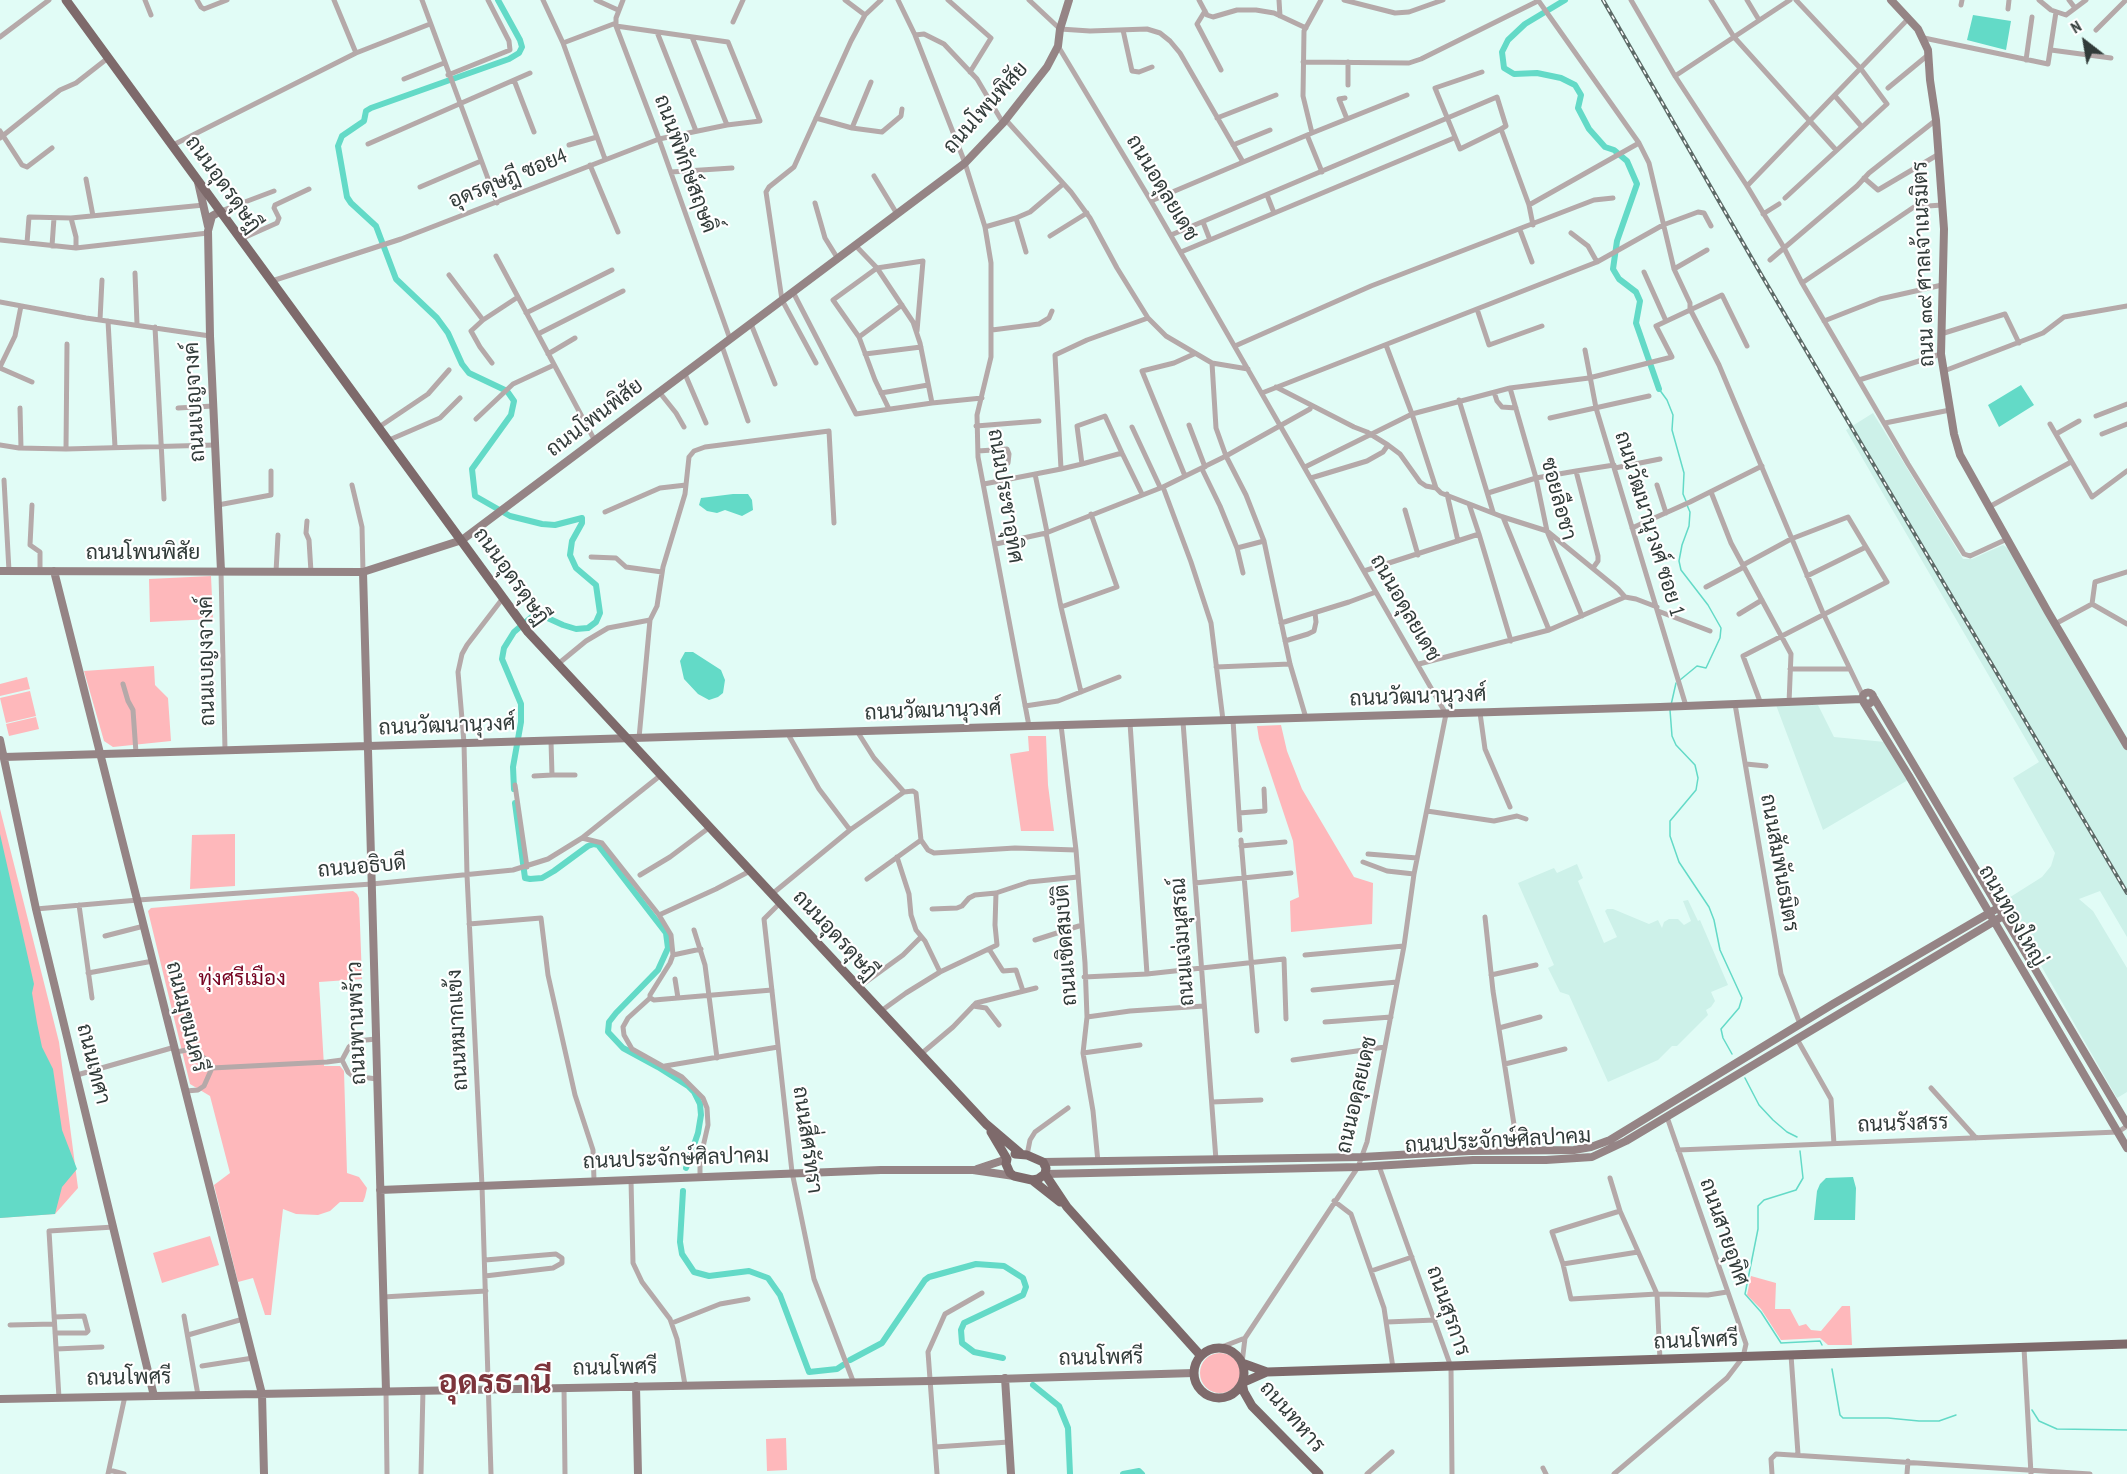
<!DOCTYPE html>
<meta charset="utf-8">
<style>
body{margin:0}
#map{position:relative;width:2127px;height:1474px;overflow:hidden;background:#e1fcf6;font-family:"PT Sans Narrow",sans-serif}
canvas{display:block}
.north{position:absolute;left:2055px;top:12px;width:60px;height:60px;-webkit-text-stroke:4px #fff;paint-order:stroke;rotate:329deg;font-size:16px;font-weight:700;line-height:24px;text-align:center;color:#313b39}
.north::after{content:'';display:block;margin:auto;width:21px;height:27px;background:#313b39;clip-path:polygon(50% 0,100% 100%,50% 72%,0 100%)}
</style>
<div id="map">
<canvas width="2127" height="1474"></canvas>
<div class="north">N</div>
</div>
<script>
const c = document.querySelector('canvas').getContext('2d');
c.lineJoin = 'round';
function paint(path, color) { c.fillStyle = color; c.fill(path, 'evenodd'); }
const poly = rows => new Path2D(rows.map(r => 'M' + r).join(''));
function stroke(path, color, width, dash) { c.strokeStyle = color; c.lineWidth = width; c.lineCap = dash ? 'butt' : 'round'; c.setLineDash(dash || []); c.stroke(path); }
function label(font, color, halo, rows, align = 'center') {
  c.font = font + ' "PT Sans Narrow",Sarabun,sans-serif'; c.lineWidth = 4.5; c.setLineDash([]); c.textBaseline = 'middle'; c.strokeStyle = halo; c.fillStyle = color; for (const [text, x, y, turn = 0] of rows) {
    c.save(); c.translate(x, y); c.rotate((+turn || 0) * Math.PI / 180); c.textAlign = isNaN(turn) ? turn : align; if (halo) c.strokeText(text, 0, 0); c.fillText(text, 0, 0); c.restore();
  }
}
paint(poly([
 [1873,413,1963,559,1972,559,2003,545,2008,548,2127,751,2127,937,2100,891,2079,899,2093,911,2127,968,2127,1092,2117,1098,2004,901,2042,877,2051,866,2055,853,2013,778,2039,762,1846,430],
 [1776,705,1818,705,1834,737,1885,742,1908,780,1823,830],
 [1577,864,1583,878,1578,881,1604,943,1617,937,1605,911,1607,909,1613,909,1649,924,1658,920,1662,928,1664,922,1669,919,1678,919,1684,925,1691,921,1683,901,1688,900,1698,921,1700,920,1728,985,1711,992,1715,1001,1711,1007,1706,1010,1708,1015,1677,1046,1672,1046,1658,1060,1608,1082,1569,995,1560,992,1548,968,1554,965,1518,883,1554,868,1557,873]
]), '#cdf1e9');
paint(poly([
 [211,576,213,619,150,622,149,579],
 [154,666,155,685,168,698,171,741,113,747,104,741,84,671],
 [27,677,30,689,0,696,0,684],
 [30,691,36,716,6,723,0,698],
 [36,717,39,729,9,736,6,724],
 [1281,725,1287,751,1302,789,1354,877,1373,883,1372,924,1291,932,1290,901,1299,897,1293,841,1259,739,1257,726],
 [1028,736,1046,736,1048,785,1054,831,1021,831,1010,754,1029,751],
 [0,809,59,1042,78,1188,55,1214,0,1218],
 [235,834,235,886,190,889,192,835],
 [353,891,357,894,359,898,362,979,319,982,324,1066,340,1066,344,1071,347,1173,359,1177,367,1188,365,1197,363,1202,340,1202,330,1211,318,1215,296,1214,283,1209,271,1315,265,1315,253,1278,238,1282,214,1185,230,1173,210,1096,190,1084,148,911,151,908],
 [210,1236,219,1265,162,1283,153,1253],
 [1751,1276,1776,1283,1775,1309,1790,1309,1799,1326,1806,1324,1811,1330,1821,1331,1842,1306,1850,1306,1852,1345,1828,1345,1820,1338,1781,1340,1761,1309,1747,1295],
 '1200 1373a20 20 0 1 1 40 0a20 20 0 1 1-40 0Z',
 [786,1438,787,1470,767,1471,766,1439]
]), '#feb8bb');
paint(poly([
 [1973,15,2011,21,2006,50,1967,40],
 [2021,385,2034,405,1999,427,1988,405],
 [733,494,748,494,752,500,753,510,742,516,725,510,717,513,707,511,699,505,701,498],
 [685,652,693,652,721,670,725,680,723,693,718,697,709,700,698,694,684,679,680,661],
 [0,834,34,984,32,993,37,1023,42,1047,53,1069,62,1130,77,1169,62,1187,55,1214,0,1218],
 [1853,1177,1856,1188,1855,1220,1814,1220,1817,1191,1820,1184,1826,1178]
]), '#63dac7');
stroke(poly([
 [1659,389,1667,400,1673,415,1672,430,1684,473,1683,494,1686,501],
 [1680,680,1697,666,1706,668,1720,638,1721,628,1708,605,1681,570,1679,561,1682,545,1689,526,1690,512,1687,505],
 [1671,705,1676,683],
 [1670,710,1672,736,1676,745,1695,765,1698,778,1696,790,1670,821,1670,836,1679,862,1709,907,1714,920,1720,950,1742,998,1739,1008,1721,1029,1723,1038,1732,1054],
 [1745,1078,1759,1105,1773,1120,1787,1132,1797,1137],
 [1800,1151,1803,1178,1796,1190,1764,1200,1758,1206,1758,1229,1745,1294,1761,1312,1781,1343,1820,1341,1822,1345],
 [1832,1369,1840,1415,1843,1418,1888,1418,1919,1421,1939,1421,1956,1415],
 [2032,1410,2039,1421,2057,1429,2127,1430]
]), '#63dac7', 1.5);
stroke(poly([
 [498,0,520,40,522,47,519,53,509,59,371,108,366,111,364,121,342,136,338,146,347,197,351,203,376,226,396,279,437,318,448,333,462,364,469,373,507,391,514,401,511,415,472,469,475,496,510,516,542,524,555,525,582,518,582,523,572,541,570,555,576,568,596,585,600,613,596,622,588,628,576,629,563,625,541,615,534,615,514,632,504,648,502,659,521,704,521,722,513,767,514,789],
 [1565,0,1525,24,1508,40,1502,52,1504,68,1514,74,1537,73,1561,78,1575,85,1581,95,1578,108,1589,129,1605,147,1614,150,1627,161,1637,184,1617,241,1613,269,1619,279,1636,292,1640,301,1636,323,1659,389],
 [515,803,525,878,530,879,542,878,554,871,588,846,594,844,598,845,666,933,668,948,658,970,616,1013,609,1022,608,1032,623,1048,658,1067,688,1086,694,1092,700,1104,701,1115,698,1133,686,1168],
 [683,1191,680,1242,682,1254,694,1272,709,1276,749,1271,768,1278,780,1295,809,1372,837,1369,843,1365],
 [850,1360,882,1343,925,1280,929,1277,976,1264,1004,1266,1023,1278,1026,1287,1023,1295,964,1323,961,1330,962,1343,974,1352,1003,1358],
 [1033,1385,1059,1406,1068,1428,1070,1474],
 [1123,1474,1139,1471,1142,1474]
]), '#63dac7', 6);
stroke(poly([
 [145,0,151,15],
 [197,0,201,7,204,9,227,0],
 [422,0,497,203],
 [543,0,563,43,605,159],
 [596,0,618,10],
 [623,0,616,18,616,26,659,139,730,339],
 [845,0,865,15],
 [898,0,915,35,965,163,985,227,991,263,991,357,977,415,978,457,1029,726],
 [948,0,991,38,970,72],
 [1029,0,1060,29,1090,31,1147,29,1160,33,1170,41,1180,53,1243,162],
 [1199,0,1207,15,1213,17,1237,10,1256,10,1274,13,1306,28],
 [1279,0,1280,16],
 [1344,0,1395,13,1409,12,1443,0],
 [1538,0,1639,143,1649,163,1674,269,1690,303,1690,309,1719,365,1823,613,1863,696],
 [1631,0,1675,76,1747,186,1783,246,1802,283,1908,464,1964,554,1970,556,2007,539],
 [1711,0,1734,37,1836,150],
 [1747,0,1759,20],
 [2039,0,2051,10,2066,15,2086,0],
 [2069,0,2075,8],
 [1961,5,1962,0],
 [2008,9,2009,0],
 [1205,11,1197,24,1221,70],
 [733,22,743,0],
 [1123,30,1132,71,1139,72,1152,67],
 [2096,30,2126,0],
 [657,32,696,131],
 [915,35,924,34,944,44,977,79,1003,123],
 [0,37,49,0],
 [692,37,727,125],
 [1924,38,2048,64,2056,12],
 [563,43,616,23],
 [1058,46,1151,201,1446,714,1414,874,1404,946,1367,1142,1358,1167,1245,1338,1242,1363],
 [2051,50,2111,58],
 [356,53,430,24],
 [2026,60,2032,17],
 [1303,62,1409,63,1421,59,1538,1],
 [1348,62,1348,85],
 [1482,72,1435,88,1460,149,1501,129],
 [448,75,510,50,509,41,488,0],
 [1675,76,1790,0],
 [404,79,444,63],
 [514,80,534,132],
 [1888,88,1928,55],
 [1835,96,1862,127],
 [1345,98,1339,99,1347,119],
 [816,118,852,128,882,132,901,116,902,109],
 [1217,118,1276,95],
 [1005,119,1071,192,1090,218,1117,268,1148,318,1166,336,1212,363,1248,369],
 [852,128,871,82],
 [0,131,22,165,27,167,52,148],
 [1312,133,1407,95],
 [1307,135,1322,172],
 [0,138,60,90,76,83,108,58],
 [368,144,530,73],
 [173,145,356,53,334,0],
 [569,145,597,137],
 [1233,145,1270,130],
 [590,165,618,232],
 [671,172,732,168],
 [874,176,897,214],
 [1864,178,1878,190,1939,154],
 [86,179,93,216],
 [1747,186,1909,18],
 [420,187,481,161],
 [1267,195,1274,213],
 [1785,198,1887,104,1861,69,1796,0],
 [1151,201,1312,133,1303,96,1304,31,1321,0],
 [815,203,825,238,838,259],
 [1529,205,1639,143],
 [221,211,274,191],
 [1763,214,1779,204],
 [71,218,76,237,76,248],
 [1016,218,1026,252],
 [1203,222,1210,240],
 [985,227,1016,218,1030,212,1063,184],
 [1520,230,1532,262],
 [1571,233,1588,246,1597,262],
 [1171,235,1497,97,1506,126,1501,129,1529,205,1533,225],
 [1050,236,1087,213],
 [241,239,277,223,279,218,274,208,275,205,309,189],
 [0,240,76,248,208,233],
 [27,243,29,217,71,218,204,205],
 [855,245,877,268,913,322,920,343,932,403],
 [52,246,54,218],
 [1181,252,1454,138],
 [496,256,595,441],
 [1770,260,1857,186,1869,173,1936,120],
 [1674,269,1707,250],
 [1644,272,1666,321],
 [135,273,137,324],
 [449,275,483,320,518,297],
 [272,281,401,239,659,139,727,125,760,121,728,42,616,26],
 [1802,283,1914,207,1942,205],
 [793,292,856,414,932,403,982,398],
 [0,302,86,318,210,336],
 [1477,309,1489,345,1542,326],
 [526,313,612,270],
 [100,320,102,280],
 [483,320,471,331,480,347,492,363],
 [108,321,115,447],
 [1824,321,1880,299,1942,285],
 [751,324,775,384],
 [155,327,164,499],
 [992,330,1039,324,1049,318,1052,311],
 [538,334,623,291],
 [1941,334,2005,314,2019,343],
 [859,337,902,305],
 [1386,345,1412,414,1436,488,1441,493,1503,517,1547,531,1618,589,1625,597],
 [722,346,748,421],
 [1235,346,1371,286,1568,210,1594,200,1613,198],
 [1585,350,1596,408,1686,706],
 [548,354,575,338],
 [865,354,921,347],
 [816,363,782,300,766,192,769,187,794,167,851,41,865,15,881,0],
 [1212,363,1216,428,1226,456,1246,495,1264,541,1290,664,1306,718],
 [0,367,15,336,21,306],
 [0,368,32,382],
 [1944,371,2043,333,2064,317,2127,306],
 [685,374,706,423],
 [1859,380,1941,354],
 [1276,387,1354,427,1367,432,1388,445,1400,454,1420,482,1426,486,1436,488],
 [1510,388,1536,478,1547,531,1582,616],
 [1494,392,1497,401,1502,407,1516,408],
 [660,393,676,413,684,427],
 [881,393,928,385],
 [1262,393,1597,262,1663,225,1698,212,1704,213,1711,226],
 [1459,400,1493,512],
 [20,408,21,448],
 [178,408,213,406],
 [889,409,875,380,859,337,833,300,877,268,923,261,917,331],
 [2096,416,2127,404],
 [1550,418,1649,396],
 [476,419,513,384,554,365],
 [1885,423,1950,410],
 [2050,424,2092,497,2127,471],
 [1189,425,1205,467],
 [976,426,1039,421],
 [379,427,428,394,449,370],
 [1132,427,1160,487],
 [2056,434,2079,421],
 [2102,434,2127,424],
 [389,440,440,418,460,398],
 [0,445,19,448,66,449,215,445],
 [66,449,67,344],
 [978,451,1007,449,1009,454,1008,463],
 [1122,453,1082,464,1077,426,1105,416,1122,453,1142,494],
 [1305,467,1412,414,1510,388,1589,378,1672,357,1656,326,1722,295,1747,346],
 [1615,468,1660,459],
 [1061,469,1082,464],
 [1202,469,1220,506,1237,548,1264,541],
 [1576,471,1614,465],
 [1035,474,1047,532],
 [1185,476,1142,371,1174,363,1194,354],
 [1311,478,1367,461,1383,452,1388,445],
 [4,480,9,571],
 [984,484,1061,469,1055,355,1087,340,1148,318],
 [352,485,362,527,363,572],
 [1657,485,1666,513],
 [1163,487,1191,562,1211,623,1223,720],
 [1711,492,1731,543,1791,654,1789,703],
 [1488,493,1536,478,1576,471,1598,556,1598,561,1593,568],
 [1447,494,1458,541],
 [32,505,30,545,40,552,40,571],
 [218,505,271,495,271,471],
 [1989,507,2071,462],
 [1405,510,1418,555],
 [605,512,660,488,686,485],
 [1503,517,1549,630],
 [307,521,306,533,309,540,311,572],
 [1632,528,1690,502,1762,466],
 [1046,533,1061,607,1081,692],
 [1479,534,1511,641],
 [996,544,1046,533,1163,487,1226,456,1310,409],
 [1237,548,1243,573],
 [591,557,616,558,626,567,662,572],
 [1743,565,1791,539,1848,517,1887,582,1743,656,1761,704],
 [221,571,225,750],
 [1364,571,1479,534,1469,504],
 [276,572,278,535],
 [1807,576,1866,547],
 [1706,587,1744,567],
 [2092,604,2127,624],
 [1061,607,1117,587,1091,514],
 [1658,611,1710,631],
 [1739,614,1762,600],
 [1281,623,1349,602,1376,592],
 [2055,624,2092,604,2095,582,2127,572],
 [1285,641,1308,634,1314,631,1316,622,1315,613],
 [558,664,586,641,608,628,650,620],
 [1419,664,1549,630,1625,597,1636,599,1657,607],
 [1216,667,1290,664],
 [1790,669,1849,669],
 [123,684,128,701,133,710,136,753],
 [1735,704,1781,974,1800,1024],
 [1025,706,1058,701,1119,677],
 [1480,713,1485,749,1510,807],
 [1233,720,1240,830],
 [1183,722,1216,1160],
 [1130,723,1147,974],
 [1061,725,1076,850,1085,963,1087,1017,1083,1053,1093,1111,1098,1162],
 [788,734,819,789,850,830],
 [639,738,650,620,657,606,663,567,685,494,689,457,694,451,705,447,829,431,834,523],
 [551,741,552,775,575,775],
 [1746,764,1766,766],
 [534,776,552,775],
 [515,785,527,867],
 [904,792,913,791,916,793,921,840,928,850,934,853,1015,848,1076,850],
 [1427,811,1494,821,1517,816,1526,819],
 [1239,813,1265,811,1264,789],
 [582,838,602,843,659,915,716,889,750,871],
 [1241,840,1257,1031],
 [1241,846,1285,842],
 [1368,854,1417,858],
 [897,857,909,894,911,915,916,930,925,941,940,972],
 [1363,862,1387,871,1414,874],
 [640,875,670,857,710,827],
 [867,879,921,840],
 [1195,883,1291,873],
 [772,894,850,830,904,792,874,758,857,731],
 [780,903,764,919,792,1172,814,1279,853,1381],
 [79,905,92,998],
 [36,909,138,900,372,884,513,870,548,859,582,838,661,775],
 [932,909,957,908,962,906,969,898,975,895,996,893,1029,882,1078,877],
 [659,915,671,935,673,955,670,963,650,995,650,998,654,1000,772,990],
 [1485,917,1493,991,1518,1150],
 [469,924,541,918,548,975,575,1095,593,1150,594,1180],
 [694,930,705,965,717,1058],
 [105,936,144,926],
 [1035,940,1082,925],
 [989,949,1003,971,1016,970,1023,991],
 [673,955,701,949],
 [1305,955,1404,946],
 [88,973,153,961],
 [1491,975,1536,965],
 [1084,977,1147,974,1284,959,1286,1019],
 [675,979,678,998],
 [859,987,903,955,921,937],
 [1313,990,1397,982],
 [650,998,628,1018,623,1027,624,1035,632,1049,682,1077,703,1098,707,1108,708,1125,700,1160,700,1177],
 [973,1006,986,1008,999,1025],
 [881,1011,906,993,940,972,997,945,995,925,996,893],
 [1087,1017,1130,1011,1204,1006],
 [1325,1022,1391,1017],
 [1499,1028,1540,1017],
 [1797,1039,1831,1099,1834,1144],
 [176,1052,187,1050,195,1051,208,1061,212,1068,327,1062,342,1060,349,1047,356,1041,376,1039],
 [1083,1053,1140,1045],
 [921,1054,953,1027,976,1003,1036,988],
 [342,1060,348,1072,353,1076,377,1079],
 [1293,1060,1385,1047],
 [1505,1064,1565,1049],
 [665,1066,778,1047],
 [77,1075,175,1047],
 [1931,1088,1976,1138],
 [186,1091,198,1090,204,1086,212,1068],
 [1212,1102,1261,1100],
 [1678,1150,2118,1132,2127,1126],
 [1027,1155,1030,1140,1035,1132,1068,1108],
 [1379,1166,1451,1367,1452,1474],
 [1610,1178,1620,1211,1552,1232,1563,1264,1571,1299,1657,1294,1708,1295,1727,1292],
 [631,1180,633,1263,642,1282,670,1319,677,1339,685,1385],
 [1334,1201,1351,1214,1384,1308,1393,1368],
 [1620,1211,1657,1294,1660,1360],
 [485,1260,556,1254,562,1258,562,1263,553,1268,485,1276],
 [1563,1264,1638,1252],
 [1371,1271,1412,1257],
 [383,1297,486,1291],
 [184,1316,198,1395],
 [54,1317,84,1316,88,1331,86,1333,55,1333],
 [1387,1322,1435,1320],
 [672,1323,720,1304,748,1299],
 [10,1325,54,1324],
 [188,1335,243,1319],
 [1219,1348,1245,1338],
 [2024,1348,2031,1474],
 [56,1349,102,1347],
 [1791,1355,1798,1454],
 [202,1366,253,1358],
 [564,1387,565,1474],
 [386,1391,387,1474],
 [59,1398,49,1231,114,1227],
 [935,1447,1009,1442],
 [1543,1468,1546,1474],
 [109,1470,124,1474],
 [108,1474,125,1396],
 [421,1474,423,1390],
 [491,1474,482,1186,467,875,464,743,458,672,462,654,467,645,503,598],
 [937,1474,928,1352,945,1314,982,1293],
 [1367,1474,1392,1452],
 [1614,1474,1727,1378,1743,1357,1746,1344,1667,1117],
 [1772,1474,1771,1459,1776,1454,2090,1474],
 [1907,1474,1908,1461]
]), '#b5a9a9', 5);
stroke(poly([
 [1891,0,1918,29,1928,50,1930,80,1936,120,1944,229,1941,354,1954,434,1960,455,2048,612,2127,746],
 [198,182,208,226],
 [221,211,212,216,208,231,210,336,221,571],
 [0,571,363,572,462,540,965,163,1003,123,1047,67,1058,46,1060,29,1069,0],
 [54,571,262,1394,264,1474],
 [363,572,386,1391],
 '1862.5 698a5.5 5.5 0 1 1 11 0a5.5 5.5 0 1 1-11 0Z',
 [1874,698,2127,1124],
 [1864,703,1909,776,2127,1148],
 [0,740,36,909,154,1396],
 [4,757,1660,707,1862,699],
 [1043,1162,1362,1157,1469,1151,1574,1150,1591,1147,1610,1140,1833,1004,1998,908],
 [977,1169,1007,1159],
 [1045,1174,1358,1167,1473,1160,1546,1160,1592,1157,1626,1141,2003,916],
 [380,1190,881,1170,973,1170,1014,1176],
 [1005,1378,1011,1474],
 [636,1386,638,1474],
 [0,1399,930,1381,1194,1373]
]), '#958485', 8);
stroke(poly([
 [66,0,528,632,986,1124,1020,1153],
 [991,1132,1007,1159,1006,1164,1010,1173,1014,1176,1032,1180,1038,1179,1045,1174],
 [1015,1154,1027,1155,1043,1162,1046,1168,1045,1174],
 [1045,1174,1067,1207,1201,1356],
 [1032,1180,1060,1202],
 '1194 1373a25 25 0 1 1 50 0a25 25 0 1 1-50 0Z',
 [1242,1363,1267,1372,2127,1344],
 [1267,1372,1242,1383,1244,1392,1252,1406,1319,1474]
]), '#7e6a6b', 9);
const rail = poly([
 [1603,0,1762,276,2127,893]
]);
stroke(rail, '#5d6b68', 4);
stroke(rail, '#fff', 1.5, [4.5]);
label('21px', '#313b39', '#fff', [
 ["ถนนโพนพิสัย",986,108,-48],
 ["ถนนพิทักษ์สฤษดิ์",685,164,70],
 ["อุดรดุษฎี ซอย4",508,179,-22],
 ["ถนนอุดรดุษฎี",223,184,54],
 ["ถนนอดุลยเดช",1162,188,59],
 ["ถนน ๓๙ ศาลเจ้าเนรมิตร",1924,264,-92],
 ["ถนนเบญจางค์",195,402,-93],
 ["ถนนโพนพิสัย",595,418,-37],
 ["ถนนประชาอุทิศ",1005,496,81],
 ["ซอยลือชา",1558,499,75],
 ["ถนนวัฒนานุวงศ์ ซอย 1",1649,524,73],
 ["ถนนโพนพิสัย",143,553],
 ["ถนนอุดรดุษฎี",511,576,54],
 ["ถนนอดุลยเดช",1405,608,60],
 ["ถนนเบญงจางค์",207,661,-91],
 ["ถนนวัฒนานุวงศ์",1418,697,-2],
 ["ถนนวัฒนานุวงศ์",933,711,-2],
 ["ถนนวัฒนานุวงศ์",447,726,-2],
 ["ถนนสัมพันธมิตร",1779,863,80],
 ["ถนนอธิบดี",362,867,-5],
 ["ถนนทองใหญ่",2012,916,60],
 ["ถนนอุดรดุษฎี",835,935,47],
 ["ถนนแจ่มนุสรณ์",1183,942,-94],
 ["ถนนเชิดสมบัติ",1066,945,-94],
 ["ถนนมุขมนครี",186,1017,76],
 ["ถนนพานพร้าว",357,1023,-92],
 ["ถนนหมากแข้ง",458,1030,-93],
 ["ถนนเทศา",93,1064,76],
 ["ถนนอดุลยเดช",1357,1095,-77],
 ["ถนนรังสรร",1903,1124,-2],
 ["ถนนสี่ศรัทรา",807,1140,82],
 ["ถนนประจักษ์ศิลปาคม",1498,1141,-3],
 ["ถนนประจักษ์ศิลปาคม",676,1159,-2],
 ["ถนนสายอุทิศ",1724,1232,71],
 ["ถนนสุรการ",1448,1311,71],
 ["ถนนโพศรี",1696,1341,-2],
 ["ถนนโพศรี",1101,1358,-1],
 ["ถนนโพศรี",615,1368,-1],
 ["ถนนโพศรี",129,1378,-1],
 ["ถนนทหาร",1292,1417,49]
]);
label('21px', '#760422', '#fff', [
 ["ทุ่งศรีเมือง",242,979]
]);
label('bold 33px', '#7c343b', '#fff', [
 ["อุดรธานี",495,1384]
]);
</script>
